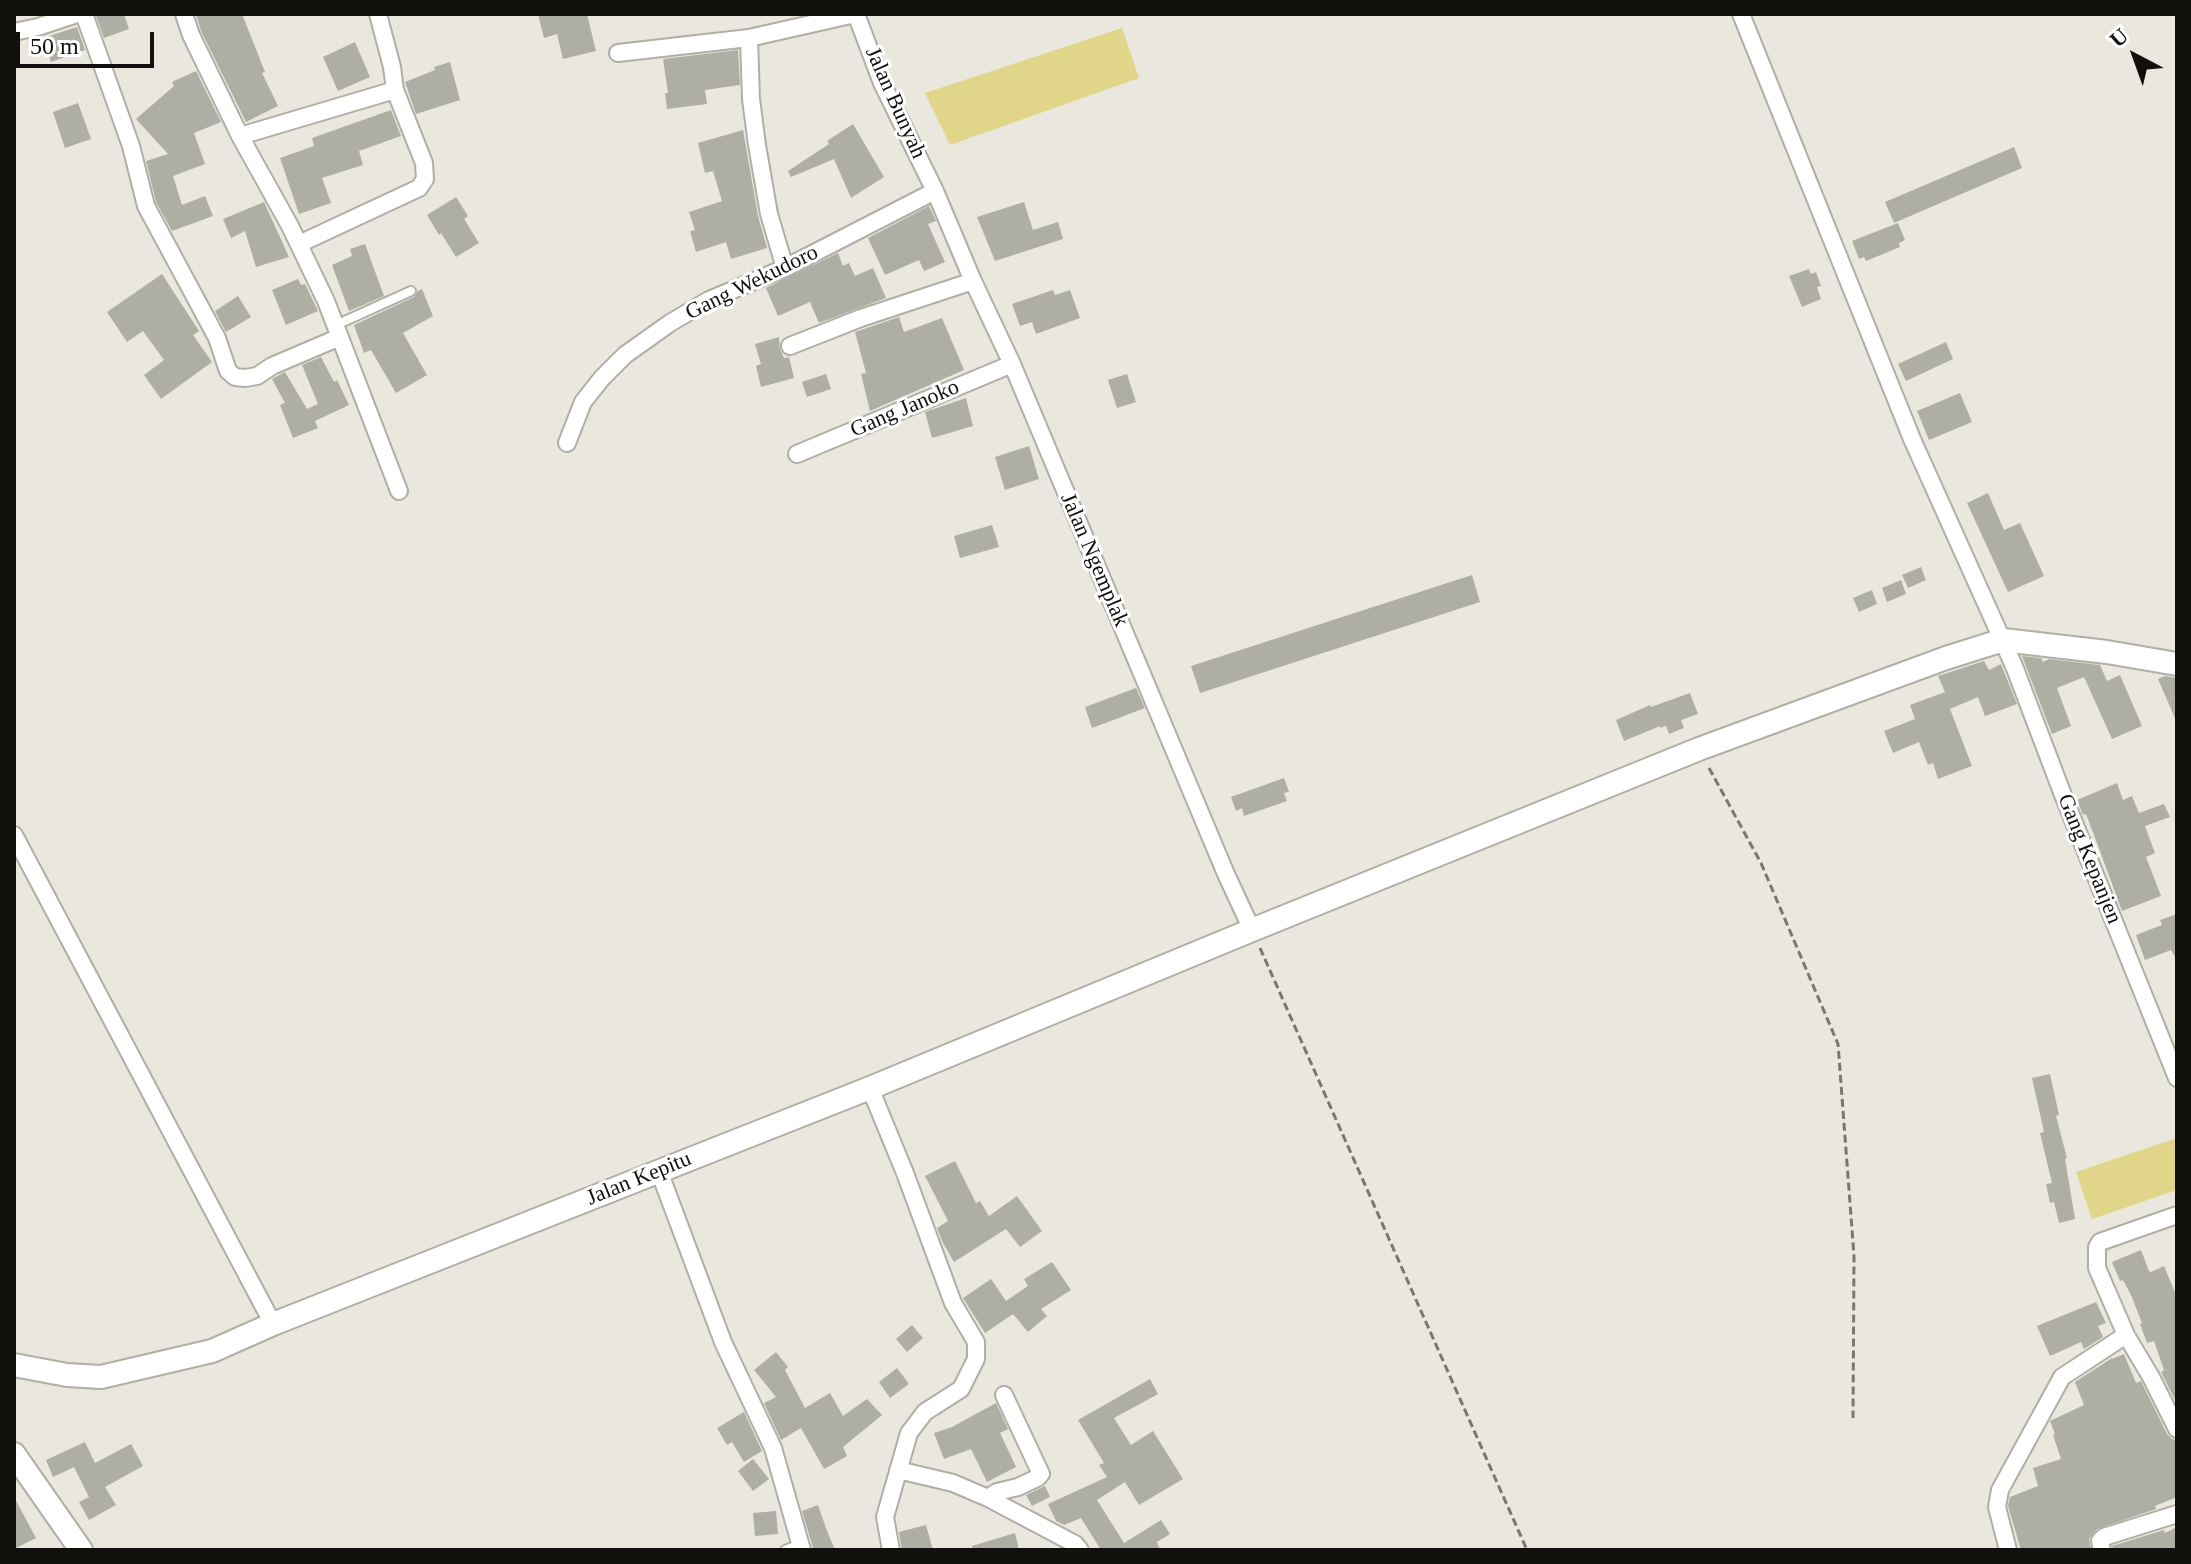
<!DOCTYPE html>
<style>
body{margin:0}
#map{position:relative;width:2191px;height:1564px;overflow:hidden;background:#eae8de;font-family:"Times New Roman",serif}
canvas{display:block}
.frame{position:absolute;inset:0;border:16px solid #11100d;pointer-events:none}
.north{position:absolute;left:2095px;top:16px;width:80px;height:80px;-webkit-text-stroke:6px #fff;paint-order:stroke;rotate:319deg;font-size:22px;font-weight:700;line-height:32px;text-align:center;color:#11100d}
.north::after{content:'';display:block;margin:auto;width:28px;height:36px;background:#11100d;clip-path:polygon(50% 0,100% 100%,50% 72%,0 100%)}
.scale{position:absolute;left:16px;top:32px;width:138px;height:36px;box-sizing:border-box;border:4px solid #11100d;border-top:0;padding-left:10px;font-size:24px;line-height:28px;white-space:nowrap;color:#11100d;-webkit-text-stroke:6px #fff;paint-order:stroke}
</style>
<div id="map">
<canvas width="2191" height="1564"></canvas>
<div class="frame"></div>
<div class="north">U</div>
<div class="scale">50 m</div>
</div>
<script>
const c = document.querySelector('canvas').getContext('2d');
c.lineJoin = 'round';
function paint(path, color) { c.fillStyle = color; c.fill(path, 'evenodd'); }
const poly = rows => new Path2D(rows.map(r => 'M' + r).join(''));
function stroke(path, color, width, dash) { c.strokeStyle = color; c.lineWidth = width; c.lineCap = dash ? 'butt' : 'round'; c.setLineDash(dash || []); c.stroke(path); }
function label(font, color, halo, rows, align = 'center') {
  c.font = font + ' "Times New Roman",serif'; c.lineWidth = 6; c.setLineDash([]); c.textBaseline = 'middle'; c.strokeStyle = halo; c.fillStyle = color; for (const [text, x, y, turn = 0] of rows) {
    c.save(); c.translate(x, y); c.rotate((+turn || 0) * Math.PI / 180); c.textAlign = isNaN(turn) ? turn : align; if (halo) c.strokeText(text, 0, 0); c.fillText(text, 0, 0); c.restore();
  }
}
paint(poly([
 [1122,28,1139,78,950,145,925,93],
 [2177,1138,2177,1190,2092,1219,2076,1172]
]), '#e1d589');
paint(poly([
 [102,14,124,14,129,29,104,38,96,16],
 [196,14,242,14,265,72,262,73,278,106,246,122,201,31],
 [538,14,587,14,596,51,563,59,557,34,544,38],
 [77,27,85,50,51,62,43,38],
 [355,42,370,77,338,91,323,57],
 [738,50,740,85,705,90,707,104,667,109,665,93,668,93,663,59],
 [450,62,460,100,416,114,405,82,435,70,434,67],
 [196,71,221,122,194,133,205,164,173,176,182,205,205,196,213,216,172,231,156,202,146,161,168,154,136,119,174,86,172,82],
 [78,103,91,139,65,148,53,112],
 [391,110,401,136,359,151,363,165,322,178,331,203,299,214,280,158,314,146,312,138],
 [853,124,884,177,851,198,834,159,791,177,788,171,829,144,827,141],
 [743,130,758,216,767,248,731,259,726,242,696,252,690,231,695,230,689,212,722,201,713,171,705,173,698,143],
 [2014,147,2022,168,1894,223,1885,202],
 [456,197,468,216,464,219,479,243,456,257,441,233,439,235,427,215],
 [264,202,289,257,256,267,245,231,231,238,223,219],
 [1024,202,1033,230,1058,222,1063,239,995,261,977,217],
 [929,206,936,221,928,224,945,262,924,271,919,260,885,275,868,238],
 [1898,223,1905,240,1899,243,1900,247,1866,261,1864,257,1859,259,1852,241],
 [365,244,384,296,349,311,332,265,352,256,350,249],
 [838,253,843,266,849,263,855,276,873,268,886,298,819,323,810,302,778,316,766,288],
 [1809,269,1811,274,1816,272,1821,286,1817,287,1821,299,1802,307,1789,276],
 [162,274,199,331,193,335,212,362,161,399,144,375,164,360,143,331,127,342,107,312],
 [298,279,301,285,305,284,318,311,286,325,272,290],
 [422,289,433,316,403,333,427,375,396,393,371,350,364,353,354,325,414,297,418,291],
 [1053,290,1055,295,1070,290,1080,318,1036,334,1032,322,1020,326,1012,304],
 [238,296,251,317,226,332,215,311],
 [899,317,904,332,942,318,964,370,870,411,861,374,866,373,855,332],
 [779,337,780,349,784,358,789,357,794,378,761,387,756,366,761,364,755,344],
 [1946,342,1953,359,1906,381,1898,364],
 [321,357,334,382,337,380,349,405,315,421,318,428,293,438,280,405,285,403,272,379,285,372,307,409,318,404,302,365],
 [826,374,831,389,807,397,802,382],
 [1127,374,1136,402,1117,408,1108,380],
 [1960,393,1972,422,1929,440,1917,411],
 [966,398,973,426,932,438,925,412],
 [1029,446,1039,479,1005,490,995,457],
 [1988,493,2004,530,2020,523,2044,576,2008,592,1967,503],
 [992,525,999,547,960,558,954,536],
 [1921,567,1926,580,1908,588,1902,575],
 [1472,575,1480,602,1200,693,1191,666],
 [1901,580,1906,594,1887,602,1882,588],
 [1872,590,1877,604,1859,612,1853,598],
 [2022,656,2041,658,2043,662,2049,659,2100,665,2107,681,2120,675,2142,726,2112,739,2084,677,2057,688,2071,726,2052,734],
 [1984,661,1989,670,2001,664,2017,704,1985,716,1978,697,1950,709,1972,766,1938,779,1933,763,1928,765,1919,742,1893,753,1884,731,1915,719,1910,705,1945,692,1938,676],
 [2165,676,2177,678,2177,723,2158,679],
 [1136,688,1145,708,1092,728,1085,707],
 [1690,693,1698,714,1681,720,1684,728,1669,734,1666,726,1660,728,1660,726,1624,741,1616,720,1650,705,1651,707],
 [1284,778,1289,792,1284,793,1287,801,1244,816,1242,808,1236,811,1231,797],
 [2117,783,2123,800,2132,796,2139,813,2164,804,2170,817,2145,826,2155,853,2146,857,2161,896,2122,911,2094,835,2086,814,2083,815,2077,800],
 [2177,914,2177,960,2171,950,2145,960,2136,935,2162,925,2160,920],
 [2050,1074,2059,1115,2056,1116,2067,1158,2065,1159,2075,1219,2059,1223,2054,1202,2050,1203,2046,1184,2052,1183,2040,1133,2044,1132,2032,1078],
 [955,1161,976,1203,980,1201,989,1216,1017,1196,1042,1231,1020,1247,1006,1229,954,1262,943,1243,937,1228,948,1221,925,1176],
 [2141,1250,2149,1271,2151,1272,2164,1266,2177,1297,2177,1404,2161,1372,2164,1370,2154,1341,2147,1343,2140,1324,2142,1323,2131,1295,2123,1280,2120,1281,2112,1262],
 [1052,1262,1071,1290,1041,1309,1047,1316,1028,1332,1013,1314,985,1333,963,1298,991,1279,1006,1301,1028,1286,1024,1279],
 [2096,1302,2106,1323,2098,1326,2103,1337,2084,1349,2081,1342,2050,1356,2037,1326],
 [912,1325,923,1338,907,1352,896,1339],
 [776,1352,788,1367,785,1370,805,1408,830,1393,843,1416,867,1399,882,1415,843,1447,847,1456,824,1469,801,1428,781,1440,764,1403,776,1397,754,1370],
 [2124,1354,2136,1383,2141,1381,2167,1434,2172,1439,2177,1440,2177,1497,2155,1506,2156,1509,2097,1529,2089,1539,2091,1550,2021,1550,2008,1506,2010,1497,2038,1486,2033,1468,2061,1459,2053,1435,2055,1434,2050,1421,2084,1405,2075,1382,2112,1358,2112,1359],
 [897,1368,909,1384,890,1398,879,1382],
 [1150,1379,1158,1394,1114,1418,1131,1445,1153,1431,1183,1479,1139,1505,1125,1482,1097,1500,1124,1543,1161,1520,1170,1534,1157,1542,1160,1550,1101,1550,1081,1518,1064,1525,1056,1521,1048,1504,1107,1477,1099,1465,1104,1463,1078,1420],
 [996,1403,1008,1429,1000,1433,1016,1467,987,1482,971,1449,944,1459,934,1433,952,1427],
 [744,1412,762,1451,744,1462,732,1442,727,1445,717,1428],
 [85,1442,95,1463,131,1444,143,1466,105,1487,116,1505,89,1520,79,1502,89,1497,74,1467,53,1477,46,1460],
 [753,1459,769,1479,753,1491,738,1471],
 [1045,1486,1050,1497,1032,1506,1026,1495],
 [14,1497,36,1538,14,1549],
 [818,1505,827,1531,835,1550,814,1550,813,1548,802,1511],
 [776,1511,778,1534,755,1536,753,1513],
 [926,1525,933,1550,902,1550,899,1532],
 [2177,1527,2177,1550,2113,1550,2112,1546,2164,1530,2165,1533],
 [1015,1533,1019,1550,972,1550,972,1546]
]), '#afaea4');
const lane = poly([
 [336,325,411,291],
 [785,1550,800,1544]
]);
const street = poly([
 [84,14,131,146,146,206,217,338,228,371,235,377,245,378,257,376,272,366,340,337],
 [184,14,191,35,240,136,395,90,392,67,378,14],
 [856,14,882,83,935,191,973,281,1012,364,1226,874,1252,930],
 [1741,14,1912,439,2014,666,2063,795,2177,1078],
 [14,32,38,27,77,14],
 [749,38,751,99,757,145,769,214,785,268],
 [618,53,749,38,855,14],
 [240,136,290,226,326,301,399,491],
 [299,244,419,188,425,179,424,163,395,90],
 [790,346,861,318,973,281],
 [567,443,583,402,602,378,625,355,670,323,709,300,785,268,935,191],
 [797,454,1012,364],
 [14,835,273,1324],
 [870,1088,905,1173,953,1303,976,1342,976,1359,961,1389,925,1412,909,1433,885,1517,891,1550],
 [659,1171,723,1342,773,1448,802,1550],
 [2177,1215,2100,1242,2097,1247,2097,1268,2126,1335,2151,1377,2177,1429],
 [898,1470,953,1483,988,1498,1075,1544,1080,1550],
 [988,1498,997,1492,1018,1487,1037,1478,1041,1474,1004,1395],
 [2008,1550,1997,1507,2000,1490,2062,1377,2126,1335],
 [2102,1550,2100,1541,2104,1537,2177,1514]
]);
const secondary = poly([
 [14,1365,67,1375,101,1377,212,1351,273,1324,870,1088,1252,930,1699,749,1946,658,2003,640,2107,652,2177,664],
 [14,1454,81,1550]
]);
stroke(lane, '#b0afa5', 12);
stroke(street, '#b0afa5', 20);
stroke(secondary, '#b0afa5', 26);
stroke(poly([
 [1709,768,1761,863,1838,1044,1854,1256,1853,1418],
 [1260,948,1527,1550]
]), '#787771', 3, [8, 4]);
stroke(lane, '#fff', 8);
stroke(street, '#fff', 16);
stroke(secondary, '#fff', 22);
label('22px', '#11100d', '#fff', [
 ["Jalan Bunyah",895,103,66],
 ["Gang Wekudoro",752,283,-26],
 ["Gang Janoko",905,409,-23],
 ["Jalan Ngemplak",1094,560,67],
 ["Gang Kepanjen",2089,859,68],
 ["Jalan Kepitu",639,1179,-22]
]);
</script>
